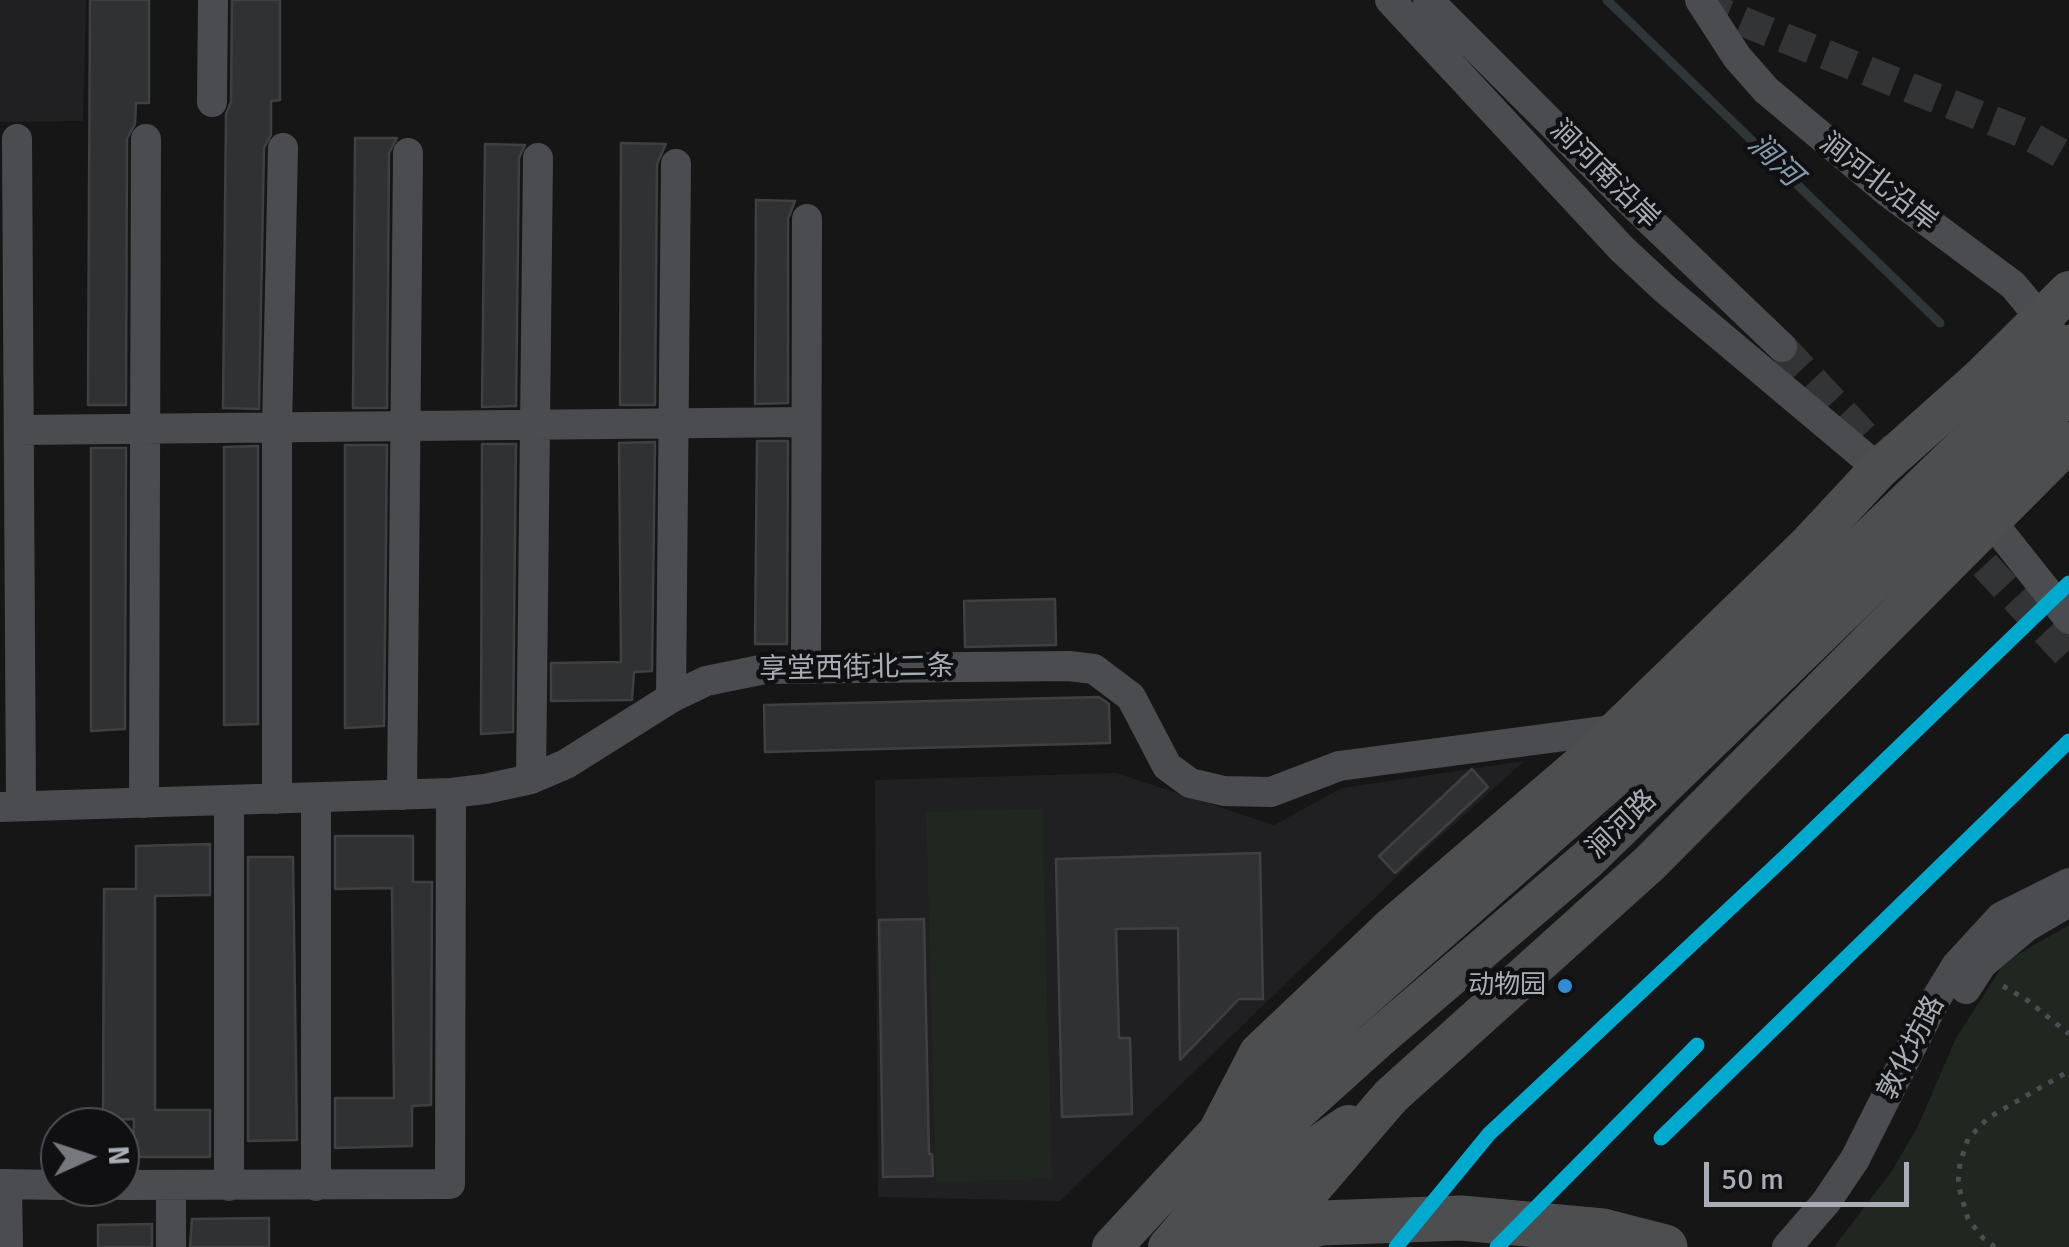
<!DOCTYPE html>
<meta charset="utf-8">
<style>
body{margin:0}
#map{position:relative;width:2069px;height:1247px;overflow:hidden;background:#161616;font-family:Signika,sans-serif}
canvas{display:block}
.north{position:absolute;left:40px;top:1107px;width:100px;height:100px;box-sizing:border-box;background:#101012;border:2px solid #4d4f54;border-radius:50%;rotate:87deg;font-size:28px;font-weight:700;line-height:40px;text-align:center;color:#a9adb6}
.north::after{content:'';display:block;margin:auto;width:35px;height:45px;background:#76787e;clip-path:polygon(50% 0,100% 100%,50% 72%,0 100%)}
.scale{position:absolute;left:1704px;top:1162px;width:205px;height:45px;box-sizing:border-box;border:5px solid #a9adb6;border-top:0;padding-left:12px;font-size:30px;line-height:35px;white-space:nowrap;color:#a9adb6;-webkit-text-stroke:8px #101012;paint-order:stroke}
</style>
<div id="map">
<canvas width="2069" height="1247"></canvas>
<div class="north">N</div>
<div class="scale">50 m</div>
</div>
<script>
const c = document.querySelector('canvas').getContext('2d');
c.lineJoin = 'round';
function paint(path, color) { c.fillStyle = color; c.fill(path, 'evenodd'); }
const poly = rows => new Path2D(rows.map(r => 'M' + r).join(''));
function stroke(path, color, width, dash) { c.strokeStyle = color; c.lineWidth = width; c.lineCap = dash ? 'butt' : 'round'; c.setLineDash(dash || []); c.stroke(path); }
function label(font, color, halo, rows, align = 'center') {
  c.font = font + ' Signika,"Noto Sans SC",sans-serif'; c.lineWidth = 9; c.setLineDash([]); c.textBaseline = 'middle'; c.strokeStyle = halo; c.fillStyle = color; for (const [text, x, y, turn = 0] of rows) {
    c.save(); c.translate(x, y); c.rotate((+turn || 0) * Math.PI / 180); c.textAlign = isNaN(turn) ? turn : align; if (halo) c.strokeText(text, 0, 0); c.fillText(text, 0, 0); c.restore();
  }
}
paint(poly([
 [0,0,86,0,83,121,0,122],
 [1524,761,1408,866,1060,1201,878,1197,875,780,1116,773,1274,825,1342,788]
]), '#202022');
paint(poly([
 [1042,809,1052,1179,936,1182,926,812],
 [2069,925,2069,1247,1834,1247,1891,1172,1918,1126,1956,1038,2005,962]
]), '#202620');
stroke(poly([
 [1607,0,1940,323]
]), '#2e363a', 9);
const building = poly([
 [90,0,149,0,149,103,136,103,135,124,127,139,126,405,88,405,90,0],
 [232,0,280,0,280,100,271,101,271,135,264,148,259,409,223,408,226,114,231,102,232,0],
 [355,138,397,138,389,153,387,408,353,408,355,138],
 [621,143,666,144,657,164,655,405,620,405,621,143],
 [485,144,525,145,519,158,516,406,482,407,485,144],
 [756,200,795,201,788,219,788,403,755,404,756,200],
 [757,441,788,441,787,644,755,644,757,441],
 [655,442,652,671,634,672,632,700,551,701,551,663,621,662,619,443,655,442],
 [482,444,516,444,513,732,481,734,482,444],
 [345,445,387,445,384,726,345,728,345,445],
 [258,446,258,724,224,725,224,447,258,446],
 [91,448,126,448,125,729,91,731,91,448],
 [1055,599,1056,645,965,647,964,601,1055,599],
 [1099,697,1109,704,1110,743,765,752,764,705,1099,697],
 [1472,769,1488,787,1395,873,1379,856,1472,769],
 [335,836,413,836,413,882,432,882,431,1105,412,1106,412,1146,335,1148,335,1098,394,1098,392,888,335,889,335,836],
 [210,844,210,895,155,896,155,1110,210,1110,210,1157,133,1157,134,1119,103,1120,104,889,136,889,136,846,210,844],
 [1260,853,1263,999,1239,999,1180,1060,1178,928,1116,929,1119,1038,1130,1038,1132,1114,1062,1117,1056,859,1260,853],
 [248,857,293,857,297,1140,248,1141,248,857],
 [924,919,929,1154,932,1154,933,1176,883,1177,879,920,924,919],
 [269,1218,269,1247,190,1247,192,1219,269,1218],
 [152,1224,152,1247,98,1247,98,1225,152,1224]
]);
paint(building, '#303132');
stroke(building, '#3f4042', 2.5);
stroke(poly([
 [1702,0,1718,11,1764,30,2026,134,2069,158],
 [1782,347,1899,473],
 [1954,532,2069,656]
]), '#333436', 30, [30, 15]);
stroke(poly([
 [2003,986,2027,1000,2069,1034],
 [1995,1247,1983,1238,1968,1219,1958,1184,1960,1163,1968,1139,1988,1118,2069,1071]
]), '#4c4d50', 5, [5, 8]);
stroke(poly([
 [1390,0,1622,249,1666,290,1879,469],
 [1428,0,1623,195,1782,347],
 [1700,0,1737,57,1766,90,1889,193,2013,285,2052,332],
 [212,102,213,0],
 [17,139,21,806],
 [19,430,806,422],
 [1991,521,2069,619],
 [806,668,807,219],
 [671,698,676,164],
 [531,779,538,158],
 [402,795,408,153],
 [316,798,316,1186],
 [277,799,277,429,283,148],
 [229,800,229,1186],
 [144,803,146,139],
 [0,807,451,793,485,789,531,779,566,764,671,698,706,681,765,669,1069,666,1094,669,1131,697,1167,766,1190,783,1224,791,1271,792,1339,766,1618,729],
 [1966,989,1982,964,2026,927,2067,903],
 [0,1184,60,1185],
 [7,1184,8,1247],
 [120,1185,450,1184,451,793],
 [171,1247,171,1185],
 [1787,1247,1826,1202,1855,1159,1934,1002,1956,966,2001,917,2069,883]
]), '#4b4c4f', 30);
stroke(poly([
 [1218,1132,1259,1053,1392,927,1581,765,1810,543,1879,469,1981,378,2069,291],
 [1112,1247,1218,1132,1353,1007],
 [1168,1247,1242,1161,1382,1035],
 [1209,1247,1289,1165,1348,1125],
 [1261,1247,1391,1096,1649,864,2069,442]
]), '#4d4e50', 40);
stroke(poly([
 [1353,1007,1701,701,2069,345],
 [1382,1035,1588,859,2069,393]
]), '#4d4e50', 40);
stroke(poly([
 [1234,1247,1321,1223,1461,1218,1603,1231,1665,1247]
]), '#4d4e50', 45);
stroke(poly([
 [1661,1138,2069,741],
 [1396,1247,1489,1134,1788,854,2069,583],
 [1497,1247,1697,1045]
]), '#00a9ce', 15);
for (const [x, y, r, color] of [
 [1565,986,9,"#338bd7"]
]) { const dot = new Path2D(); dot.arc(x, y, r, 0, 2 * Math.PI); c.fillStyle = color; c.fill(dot); stroke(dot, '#101012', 4); }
label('26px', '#a9adb6', '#101012', [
 ["动物园",1546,986]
], 'right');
label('28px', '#a9adb6', '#101012', [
 ["涧河南沿岸",1604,175,45],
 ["涧河北沿岸",1878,183,38],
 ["享堂西街北二条",857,669,-1],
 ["涧河路",1622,825,-44],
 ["敦化坊路",1912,1048,-63]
]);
label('italic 30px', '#839cad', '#101012', [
 ["涧河",1774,161,44]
]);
</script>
